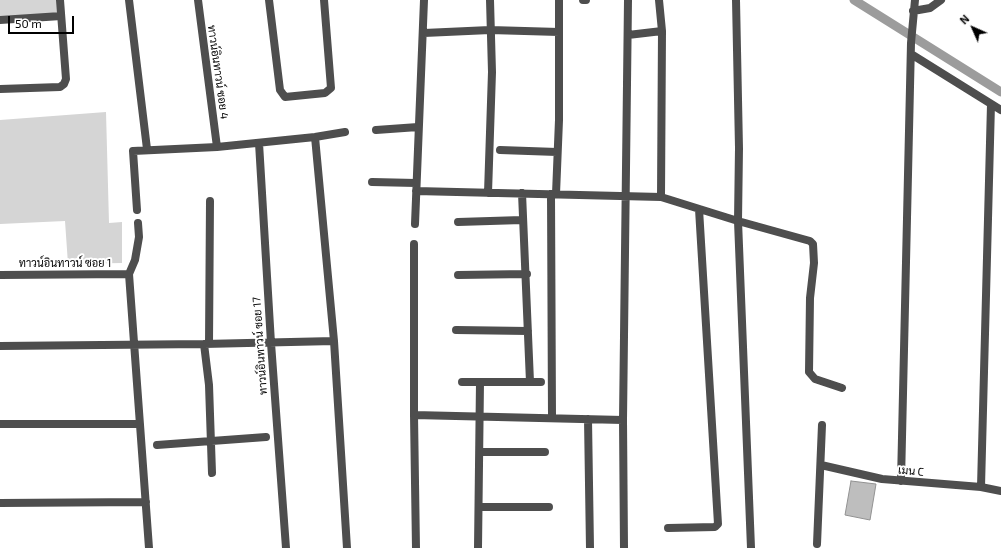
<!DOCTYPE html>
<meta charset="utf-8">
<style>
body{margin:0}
#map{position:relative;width:1001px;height:548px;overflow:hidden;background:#fff;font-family:"Exo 2",sans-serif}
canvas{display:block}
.north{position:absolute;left:953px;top:8px;width:40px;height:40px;-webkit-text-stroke:3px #fff;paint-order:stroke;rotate:315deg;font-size:11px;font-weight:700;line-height:16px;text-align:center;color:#000}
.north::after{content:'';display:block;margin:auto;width:14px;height:18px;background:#000;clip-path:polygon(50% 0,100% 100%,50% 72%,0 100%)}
.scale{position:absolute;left:8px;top:16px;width:66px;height:18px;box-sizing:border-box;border:2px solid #000;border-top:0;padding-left:5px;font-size:12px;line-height:14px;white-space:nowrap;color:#000;-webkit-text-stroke:3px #fff;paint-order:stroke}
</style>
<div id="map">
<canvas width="1001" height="548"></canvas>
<div class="north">N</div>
<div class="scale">50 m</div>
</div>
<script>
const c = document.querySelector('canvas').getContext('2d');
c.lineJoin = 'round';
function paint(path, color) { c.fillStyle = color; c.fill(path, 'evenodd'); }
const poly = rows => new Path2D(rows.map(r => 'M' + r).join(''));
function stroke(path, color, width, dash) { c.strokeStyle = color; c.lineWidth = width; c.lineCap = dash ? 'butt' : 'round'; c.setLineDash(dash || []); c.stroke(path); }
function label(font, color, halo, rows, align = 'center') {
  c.font = font + ' "Exo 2",Sarabun,sans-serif'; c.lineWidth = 4; c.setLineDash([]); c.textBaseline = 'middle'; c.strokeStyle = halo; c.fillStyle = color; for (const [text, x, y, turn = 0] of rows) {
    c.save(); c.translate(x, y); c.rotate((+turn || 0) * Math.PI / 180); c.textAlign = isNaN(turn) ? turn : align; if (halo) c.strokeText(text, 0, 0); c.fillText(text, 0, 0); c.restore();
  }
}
paint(poly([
 [0,0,59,0,60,13,0,17],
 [106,112,109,223,122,222,122,263,68,264,65,221,0,224,0,120]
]), '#d5d5d5');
stroke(poly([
 [854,0,1001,92]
]), '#9c9c9c', 9);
const building = poly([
 [851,481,876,484,870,520,845,515,851,481]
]);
paint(building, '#bebebe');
stroke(building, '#929292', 1);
stroke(poly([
 [129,0,147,149],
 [198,0,217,147],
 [269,0,280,90,285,97,325,93,331,88,324,0],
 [583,0,586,0],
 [659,0,662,31,661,197],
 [736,0,739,148,738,221,810,241,813,244,814,263,810,298,809,372,815,379,842,388],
 [913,11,930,8,941,0],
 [0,20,61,16],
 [424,33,490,30,559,32],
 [628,35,662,31],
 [911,54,1001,110],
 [0,89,60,87,64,84,66,79,60,0],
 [376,130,418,127],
 [315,137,334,341,347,548],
 [259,143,271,343,286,548],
 [500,150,557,152],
 [372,182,416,183],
 [416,191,661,197,738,221,751,548],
 [488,193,492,72,490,0],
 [522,193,530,382],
 [551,194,552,418],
 [556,194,559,120,559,0],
 [137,210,133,151,217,147,315,137,345,132],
 [458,222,522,220],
 [138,223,139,237,135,260,129,274,149,548],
 [415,224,424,0],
 [414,244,414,415,416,548],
 [0,275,129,274],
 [458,275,527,274],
 [456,330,528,331],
 [204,344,209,385,212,473],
 [209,344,210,201],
 [0,346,204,344,334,341],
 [462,382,541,382],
 [414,415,623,420],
 [588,419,590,548],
 [0,424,140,424],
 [157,445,266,437],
 [480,452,545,452],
 [821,465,882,479,981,487,1001,491],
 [901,481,911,43,915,0],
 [981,487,991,104],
 [0,503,146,502],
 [479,507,549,507],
 [668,528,715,527,718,524,699,209],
 [817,544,822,425],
 [478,548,480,382],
 [624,548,623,420,628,0]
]), '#4e4e4e', 8);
label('11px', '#000', '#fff', [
 ["ทาวน์อินทาวน์ ซอย 4",218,72,82],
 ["ทาวน์อินทาวน์ ซอย 1",65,263],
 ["ทาวน์อินทาวน์ ซอย 17",260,346,-94],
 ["เมน C",911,471,5]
]);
</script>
